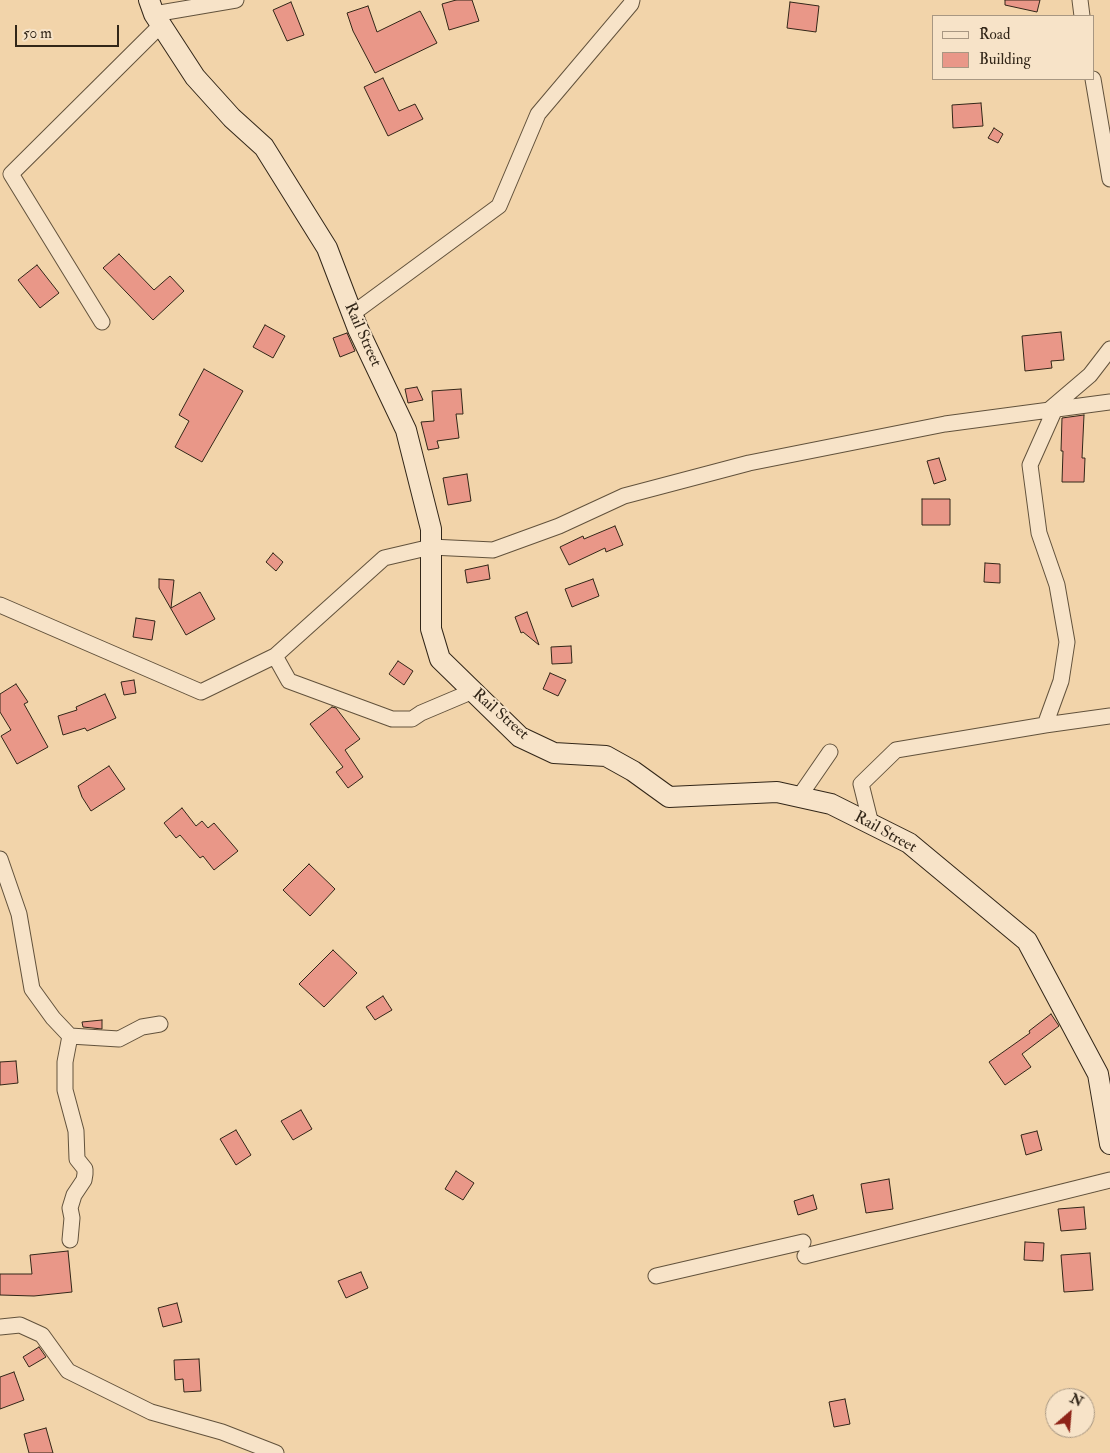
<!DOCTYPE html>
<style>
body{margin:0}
#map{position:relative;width:1110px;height:1453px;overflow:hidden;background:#f2d4aa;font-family:"IM FELL Double Pica",serif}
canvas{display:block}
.legend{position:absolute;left:932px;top:15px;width:162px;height:65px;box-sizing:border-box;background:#f7e3c8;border:1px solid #a89782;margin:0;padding:6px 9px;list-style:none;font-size:15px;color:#322618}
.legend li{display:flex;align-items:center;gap:10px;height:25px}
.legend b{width:25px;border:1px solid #a89782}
.north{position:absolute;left:1045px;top:1388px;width:50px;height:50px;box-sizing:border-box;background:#f7e3c8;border:1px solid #a89782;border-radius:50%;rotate:27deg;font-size:14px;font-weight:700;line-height:20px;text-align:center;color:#322618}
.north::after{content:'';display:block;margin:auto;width:18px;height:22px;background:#8f2418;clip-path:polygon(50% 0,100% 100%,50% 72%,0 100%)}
.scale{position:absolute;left:15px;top:25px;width:104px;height:22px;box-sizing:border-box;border:2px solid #322618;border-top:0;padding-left:6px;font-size:15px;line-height:18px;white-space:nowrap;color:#322618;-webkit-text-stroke:4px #f7e3c8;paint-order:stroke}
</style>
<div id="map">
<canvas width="1110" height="1453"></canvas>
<ul class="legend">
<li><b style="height:6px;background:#f7e3c8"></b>Road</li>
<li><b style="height:14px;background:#e99788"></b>Building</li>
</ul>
<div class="north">N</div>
<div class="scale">50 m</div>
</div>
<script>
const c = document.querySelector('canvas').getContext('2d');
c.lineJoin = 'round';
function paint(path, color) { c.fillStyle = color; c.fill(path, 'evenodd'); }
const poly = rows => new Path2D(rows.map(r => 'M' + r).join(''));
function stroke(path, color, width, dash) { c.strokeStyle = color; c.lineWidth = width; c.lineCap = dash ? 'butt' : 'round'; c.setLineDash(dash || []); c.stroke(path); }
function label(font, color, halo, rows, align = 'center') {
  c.font = font + ' "IM FELL Double Pica",serif'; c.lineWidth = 4; c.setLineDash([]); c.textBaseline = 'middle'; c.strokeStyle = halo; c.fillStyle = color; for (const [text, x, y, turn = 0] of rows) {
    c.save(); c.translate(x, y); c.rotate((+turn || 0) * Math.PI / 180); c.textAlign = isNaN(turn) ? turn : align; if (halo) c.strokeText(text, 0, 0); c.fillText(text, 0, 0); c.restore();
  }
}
const building = poly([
 [456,0,472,0,479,21,449,30,442,4,456,0],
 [1005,0,1040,0,1037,12,1005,5,1005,0],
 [291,2,304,35,287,41,273,10,291,2],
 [790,2,819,6,816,32,787,28,790,2],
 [368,6,377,32,420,11,437,43,375,73,353,31,347,13,368,6],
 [383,78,399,111,415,104,423,119,388,136,364,87,383,78],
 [981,103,983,126,953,128,952,105,981,103],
 [994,128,1003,134,998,143,988,138,994,128],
 [119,254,154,290,170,276,184,291,153,320,103,268,119,254],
 [37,265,59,293,40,308,18,280,37,265],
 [265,325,285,336,273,358,253,347,265,325],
 [1061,332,1064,360,1051,361,1052,368,1025,371,1022,336,1061,332],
 [347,333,355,351,340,357,333,338,347,333],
 [204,369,243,391,202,462,175,447,189,421,179,415,204,369],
 [417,387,423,400,408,403,405,389,417,387],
 [461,389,463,414,456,414,459,438,437,441,439,448,428,450,421,422,434,421,432,391,461,389],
 [1084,415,1082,458,1085,458,1084,482,1062,482,1063,451,1061,451,1062,418,1084,415],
 [939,458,946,480,934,484,927,461,939,458],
 [467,474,471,501,448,505,443,478,467,474],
 [922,499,950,499,950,525,922,525,922,499],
 [615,526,623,545,606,552,605,548,569,565,560,547,583,536,584,539,615,526],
 [273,553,283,562,276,571,266,562,273,553],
 [985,563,1000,564,1000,583,984,582,985,563],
 [488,565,490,579,467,583,465,570,488,565],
 [159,579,174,580,171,608,200,592,215,619,186,635,159,588,159,579],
 [593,579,599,596,572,607,565,589,593,579],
 [527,612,539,645,523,632,521,633,515,617,527,612],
 [136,618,155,621,152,640,133,637,136,618],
 [571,646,572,663,552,664,551,647,571,646],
 [398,661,413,671,404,685,389,674,398,661],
 [550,673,566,680,558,696,543,689,550,673],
 [134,680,136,693,124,695,121,682,134,680],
 [16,684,28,702,24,704,48,747,17,764,1,736,11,730,0,712,0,694,16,684],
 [105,694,116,718,87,731,85,728,63,735,58,716,77,710,76,707,105,694],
 [332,707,336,708,360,739,345,750,363,777,348,788,336,772,343,767,310,724,332,707],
 [109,766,125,789,91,811,82,797,78,786,109,766],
 [182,808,196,826,202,821,208,828,214,823,238,851,214,870,203,856,200,858,180,835,176,838,164,823,182,808],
 [309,864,335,889,310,916,283,890,309,864],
 [333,950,357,973,324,1007,299,984,333,950],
 [383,996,392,1010,375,1020,366,1007,383,996],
 [1051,1014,1059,1026,1022,1054,1031,1067,1005,1085,989,1062,1030,1033,1029,1031,1051,1014],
 [102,1020,102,1029,83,1027,82,1022,102,1020],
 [16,1061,18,1083,0,1085,0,1062,16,1061],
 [301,1110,312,1129,293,1140,281,1121,301,1110],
 [236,1130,251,1155,236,1165,220,1139,236,1130],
 [1037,1131,1042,1150,1026,1155,1021,1135,1037,1131],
 [456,1171,474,1183,463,1200,445,1189,456,1171],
 [889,1179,893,1209,866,1213,861,1184,889,1179],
 [813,1195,817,1209,798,1215,794,1201,813,1195],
 [1084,1207,1086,1229,1061,1231,1058,1209,1084,1207],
 [1025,1242,1044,1243,1043,1261,1024,1260,1025,1242],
 [68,1251,72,1292,34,1296,0,1295,0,1274,32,1274,30,1255,68,1251],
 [1090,1253,1093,1290,1064,1292,1061,1255,1090,1253],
 [361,1272,368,1288,346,1298,338,1281,361,1272],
 [177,1303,182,1322,163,1327,158,1308,177,1303],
 [39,1347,46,1357,29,1367,23,1357,39,1347],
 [199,1359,201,1391,184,1392,183,1379,175,1380,174,1360,199,1359],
 [14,1372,24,1400,0,1409,0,1377,14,1372],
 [845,1399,850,1424,834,1427,829,1402,845,1399],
 [46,1428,53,1453,29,1453,24,1434,46,1428]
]);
paint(building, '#e99788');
stroke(building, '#322618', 1);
const street = poly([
 [1080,0,1082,16],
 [154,14,236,0],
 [1093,79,1110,179],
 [352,314,499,206,538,114,631,4,632,0],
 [102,322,11,174,161,25],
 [1049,410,1090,375,1110,349],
 [0,605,201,692,275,656,384,558,431,547,493,550,559,526,624,496,749,463,945,424,1110,402],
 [275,656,289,681,392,719,412,719,421,713,473,691],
 [1045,725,1110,716],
 [799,797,830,752],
 [871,824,861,784,896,750,1045,725,1061,681,1067,642,1057,585,1039,533,1030,465,1055,409],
 [0,859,19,914,32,989,53,1018,70,1036,119,1039,142,1027,160,1024],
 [70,1240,72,1218,70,1208,74,1195,84,1180,85,1174,85,1169,77,1159,76,1131,65,1090,65,1062,70,1036],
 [805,1256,1110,1180],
 [656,1276,803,1242],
 [0,1327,20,1325,42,1335,68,1371,151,1412,222,1432,276,1453]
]);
const secondary = poly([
 [149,0,154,14,195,77,232,118,264,147,327,248,358,329,406,430,431,529,431,629,440,659,520,737,554,753,606,756,633,771,669,797,777,792,831,804,909,843,1027,941,1098,1074,1110,1144]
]);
stroke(street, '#62523c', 17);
stroke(secondary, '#322618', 22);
stroke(street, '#f7e3c8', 15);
stroke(secondary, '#f7e3c8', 20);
label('16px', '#322618', '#f7e3c8', [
 ["Rail Street",362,335,66],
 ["Rail Street",500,715,41],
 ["Rail Street",885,833,29]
]);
</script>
